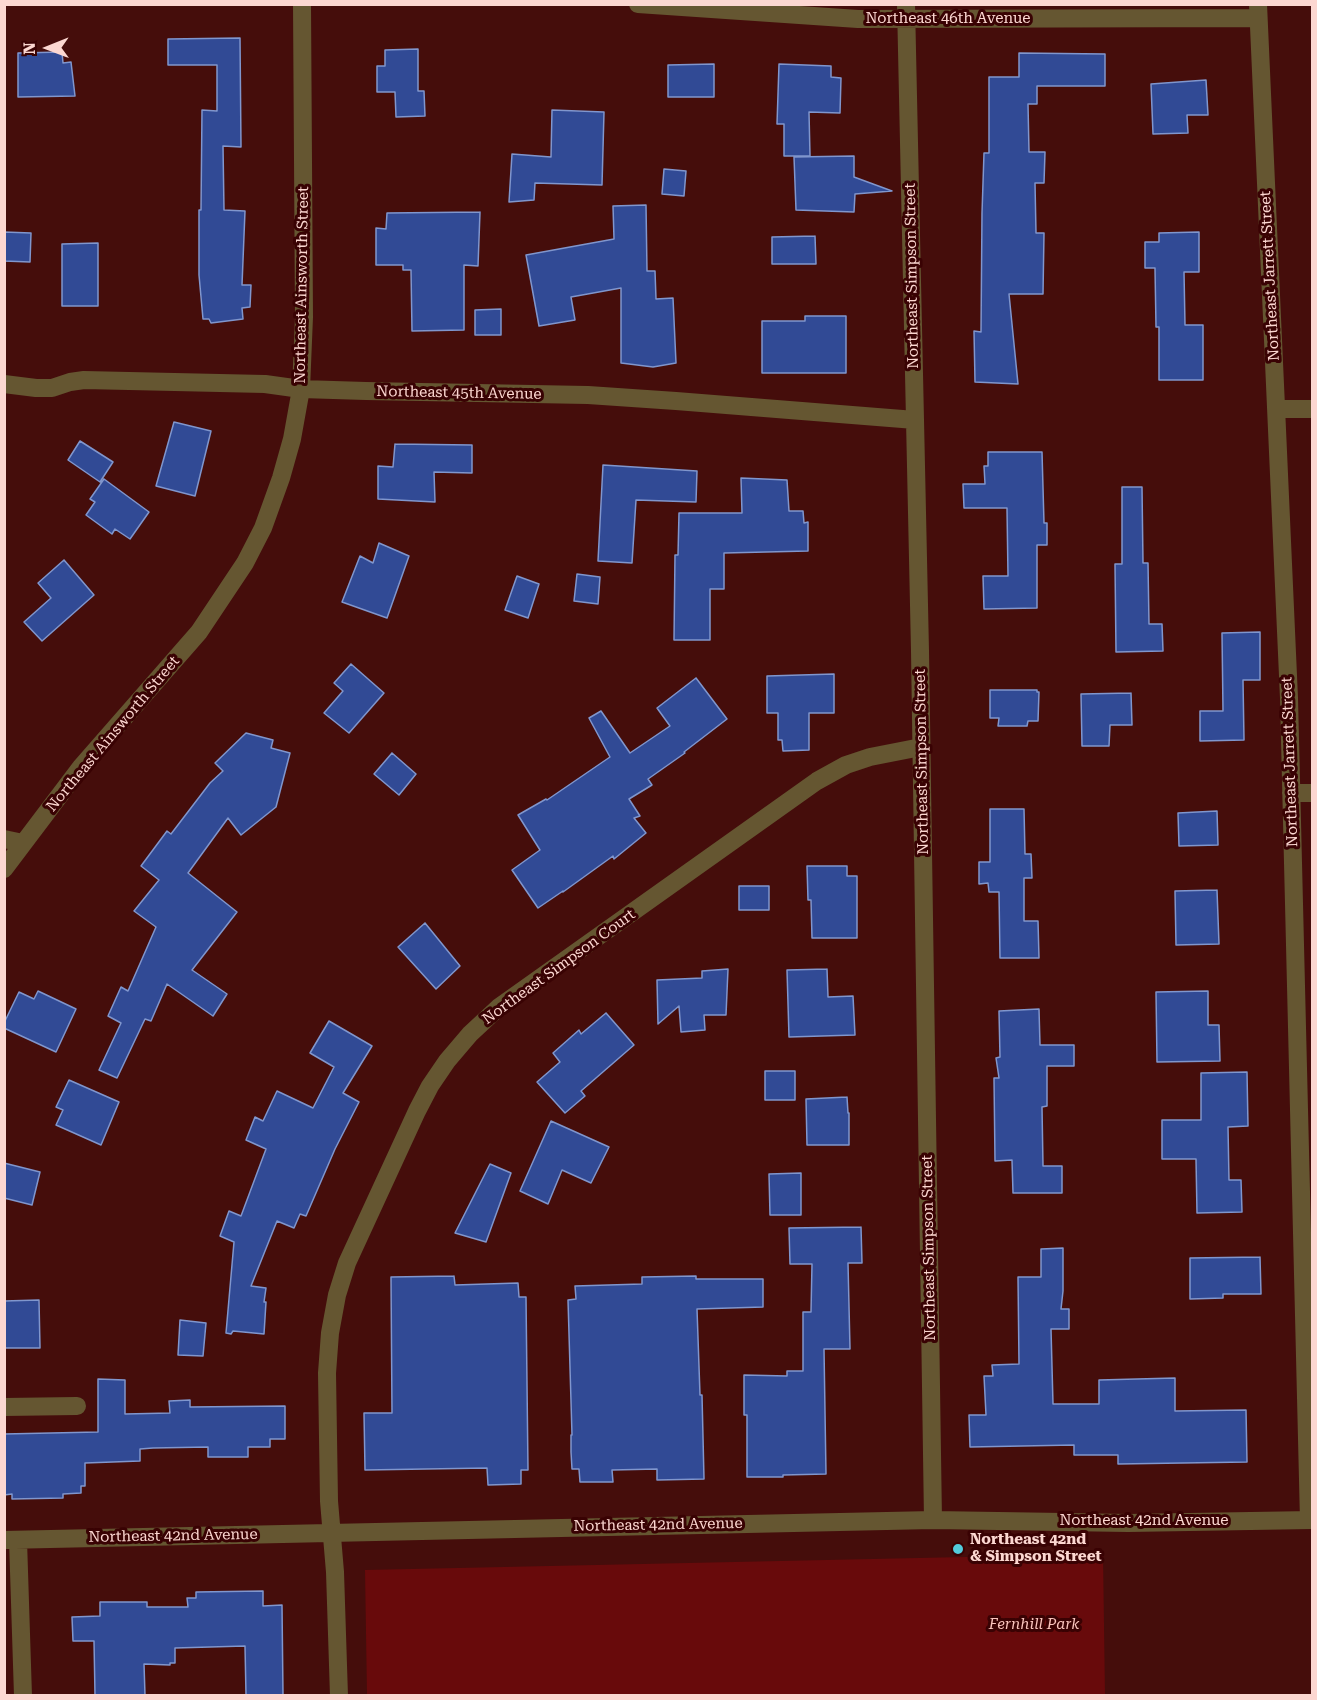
<!DOCTYPE html>
<style>
body{margin:0}
#map{position:relative;width:1317px;height:1700px;overflow:hidden;background:#450d0b;font-family:"Roboto Serif",serif}
canvas{display:block}
.frame{position:absolute;inset:0;border:6px solid #fcd7d1;pointer-events:none}
.north{position:absolute;left:18px;top:18px;width:60px;height:60px;-webkit-text-stroke:4px #390203;paint-order:stroke;rotate:269deg;font-size:16px;font-weight:700;line-height:24px;text-align:center;color:#fcd7d1}
.north::after{content:'';display:block;margin:auto;width:21px;height:27px;background:#fcd7d1;clip-path:polygon(50% 0,100% 100%,50% 72%,0 100%)}
</style>
<div id="map">
<canvas width="1317" height="1700"></canvas>
<div class="frame"></div>
<div class="north">N</div>
</div>
<script>
const c = document.querySelector('canvas').getContext('2d');
c.lineJoin = 'round';
function paint(path, color) { c.fillStyle = color; c.fill(path, 'evenodd'); }
const poly = rows => new Path2D(rows.map(r => 'M' + r).join(''));
function stroke(path, color, width, dash) { c.strokeStyle = color; c.lineWidth = width; c.lineCap = dash ? 'butt' : 'round'; c.setLineDash(dash || []); c.stroke(path); }
function label(font, color, halo, rows, align = 'center') {
  c.font = font + ' "Roboto Serif",serif'; c.lineWidth = 6; c.setLineDash([]); c.textBaseline = 'middle'; c.strokeStyle = halo; c.fillStyle = color; for (const [text, x, y, turn = 0] of rows) {
    c.save(); c.translate(x, y); c.rotate((+turn || 0) * Math.PI / 180); c.textAlign = isNaN(turn) ? turn : align; if (halo) c.strokeText(text, 0, 0); c.fillText(text, 0, 0); c.restore();
  }
}
paint(poly([
 [1103,1554,1105,1695,367,1695,365,1570]
]), '#680a0b');
const building = poly([
 [240,38,241,147,223,146,224,210,245,211,242,285,251,285,250,307,242,308,243,319,211,323,209,319,203,319,199,275,199,210,201,210,202,110,217,111,217,65,168,65,168,39,240,38],
 [418,49,418,91,424,91,425,116,396,117,395,92,377,92,377,66,385,66,385,50,418,49],
 [62,52,63,63,71,62,75,96,18,97,18,53,62,52],
 [1019,53,1105,54,1105,86,1037,86,1037,104,1028,104,1029,152,1045,152,1044,183,1035,183,1036,233,1044,233,1043,294,1009,294,1018,384,975,382,974,331,981,332,982,213,984,153,989,153,989,77,1019,77,1019,53],
 [714,64,714,97,668,97,668,65,714,64],
 [779,64,831,66,831,77,841,78,840,113,809,112,810,156,784,156,784,124,777,124,779,64],
 [1206,80,1208,115,1187,115,1188,133,1153,134,1151,84,1206,80],
 [552,110,604,112,602,185,535,183,534,200,509,202,512,154,551,157,552,110],
 [854,156,854,177,892,191,855,194,854,212,796,210,794,157,854,156],
 [664,169,686,171,684,196,662,194,664,169],
 [646,205,647,271,655,271,656,299,673,298,676,363,653,367,621,363,621,288,571,297,575,320,539,326,526,255,614,239,613,206,646,205],
 [480,212,478,266,464,265,464,330,412,331,411,270,403,270,403,265,376,265,376,228,386,229,387,213,480,212],
 [4,232,31,233,30,262,4,261,4,232],
 [1199,232,1199,272,1184,272,1185,325,1203,325,1203,380,1159,380,1159,327,1156,327,1155,268,1145,268,1145,242,1159,242,1159,233,1199,232],
 [815,236,816,264,772,264,772,237,815,236],
 [98,243,98,306,62,306,62,244,98,243],
 [501,309,501,335,475,335,475,310,501,309],
 [805,316,846,316,846,373,762,373,762,321,805,321,805,316],
 [174,422,211,431,195,496,156,486,174,422],
 [80,441,113,462,100,482,68,460,80,441],
 [395,444,472,445,472,473,434,472,435,502,378,499,378,466,393,467,395,444],
 [988,452,1042,452,1044,523,1047,523,1047,545,1037,545,1037,608,984,609,983,576,1008,576,1007,508,964,508,963,484,985,484,984,466,988,466,988,452],
 [603,465,697,471,696,502,636,500,632,563,598,561,603,465],
 [741,478,787,480,789,511,803,511,804,523,808,522,808,551,724,553,724,589,710,589,710,640,674,640,675,555,678,555,679,513,742,513,741,478],
 [104,479,149,512,130,539,115,529,112,534,86,515,95,502,90,499,104,479],
 [1122,487,1142,487,1143,563,1148,563,1149,624,1162,624,1163,651,1116,652,1115,564,1122,564,1122,487],
 [379,543,409,556,387,618,342,602,360,556,373,563,379,543],
 [64,560,94,595,42,641,24,622,51,598,38,583,64,560],
 [577,574,600,577,598,604,574,601,577,574],
 [517,576,539,584,528,618,505,610,517,576],
 [1260,632,1260,680,1243,680,1244,740,1200,741,1200,711,1223,711,1222,633,1260,632],
 [351,664,384,693,349,733,324,713,343,691,334,683,351,664],
 [834,674,834,713,809,713,809,750,783,751,782,740,778,740,778,713,767,713,767,676,834,674],
 [696,678,727,719,684,752,685,753,648,779,652,785,629,799,640,816,634,818,646,833,614,859,613,856,563,892,563,891,538,908,512,870,540,850,518,815,546,799,547,800,610,757,589,718,601,711,630,753,670,726,657,708,696,678],
 [990,690,1037,690,1037,692,1039,692,1038,721,1028,721,1027,726,998,726,999,718,990,718,990,690],
 [1131,693,1132,725,1110,725,1109,746,1082,746,1081,694,1131,693],
 [246,733,273,740,271,748,290,753,276,807,241,835,228,818,188,873,237,912,192,970,227,994,213,1016,167,984,151,1021,145,1019,117,1078,99,1070,121,1023,108,1016,121,987,128,991,156,927,134,911,159,880,141,866,167,831,171,834,210,783,223,771,215,763,246,733],
 [392,753,416,774,399,795,374,774,392,753],
 [990,809,1024,809,1025,854,1031,854,1032,878,1024,878,1024,921,1038,921,1039,958,1000,958,999,892,989,892,988,883,979,884,979,862,990,862,990,809],
 [1217,811,1218,845,1179,846,1178,813,1217,811],
 [807,866,847,866,847,876,857,876,857,938,812,938,811,900,808,900,807,866],
 [739,886,769,886,769,910,739,910,739,886],
 [1217,890,1219,944,1176,945,1175,891,1217,890],
 [425,923,460,966,436,989,398,947,425,923],
 [728,969,726,1015,704,1015,705,1030,681,1032,679,1006,658,1024,657,980,702,978,702,971,728,969],
 [827,969,828,997,853,996,855,1035,789,1037,787,970,827,969],
 [38,991,76,1009,56,1052,4,1028,4,1023,19,992,34,999,38,991],
 [1208,991,1208,1025,1219,1025,1220,1061,1157,1062,1156,992,1208,991],
 [1039,1009,1040,1045,1074,1045,1074,1066,1047,1066,1047,1106,1042,1107,1043,1166,1062,1166,1062,1193,1013,1193,1012,1160,995,1161,994,1078,999,1078,996,1058,1000,1057,999,1011,1039,1009],
 [606,1013,634,1045,581,1091,585,1096,565,1113,537,1082,560,1062,553,1053,579,1030,581,1034,606,1013],
 [329,1021,372,1046,343,1093,359,1102,335,1149,306,1216,300,1214,294,1228,277,1221,251,1286,266,1288,264,1302,266,1302,264,1334,233,1331,231,1334,226,1333,234,1242,220,1236,229,1211,241,1216,266,1149,246,1140,255,1117,263,1121,277,1091,313,1108,334,1067,310,1053,329,1021],
 [765,1071,795,1071,795,1100,765,1100,765,1071],
 [1247,1072,1248,1126,1228,1127,1229,1180,1241,1180,1242,1212,1197,1213,1196,1159,1162,1159,1162,1120,1201,1120,1201,1073,1247,1072],
 [69,1080,119,1102,101,1145,56,1125,63,1110,56,1107,69,1080],
 [847,1097,848,1113,849,1113,849,1145,807,1145,806,1099,847,1097],
 [551,1121,609,1147,591,1183,562,1170,548,1204,520,1191,551,1121],
 [4,1163,40,1172,32,1205,4,1198,4,1163],
 [490,1164,511,1173,486,1242,455,1233,490,1164],
 [801,1173,801,1215,770,1215,769,1174,801,1173],
 [861,1227,862,1263,848,1263,850,1349,824,1349,826,1474,783,1475,783,1477,747,1477,747,1415,744,1415,744,1375,787,1376,787,1371,803,1371,803,1312,811,1312,812,1264,790,1264,789,1228,861,1227],
 [1063,1248,1063,1291,1061,1309,1069,1309,1069,1329,1051,1329,1053,1404,1099,1404,1099,1380,1175,1378,1175,1411,1246,1410,1247,1462,1118,1464,1118,1455,1074,1455,1074,1445,970,1447,969,1415,986,1415,984,1376,993,1376,992,1365,1019,1364,1018,1277,1041,1277,1041,1249,1063,1248],
 [1260,1257,1261,1294,1223,1294,1223,1298,1190,1299,1190,1258,1260,1257],
 [454,1276,455,1285,518,1283,519,1297,526,1297,528,1470,521,1470,521,1484,488,1485,487,1468,365,1470,364,1413,392,1413,391,1277,454,1276],
 [696,1276,696,1279,763,1279,763,1307,697,1309,700,1395,702,1395,704,1479,657,1480,657,1469,612,1470,613,1482,580,1482,579,1469,572,1469,571,1452,571,1435,572,1435,568,1300,576,1299,575,1286,642,1284,642,1277,696,1276],
 [39,1300,40,1348,4,1348,4,1301,39,1300],
 [180,1320,206,1323,203,1356,178,1355,180,1320],
 [98,1379,125,1380,125,1414,170,1413,169,1401,190,1400,190,1407,285,1406,285,1439,270,1439,270,1447,248,1447,248,1457,208,1457,208,1447,153,1448,140,1449,140,1461,85,1463,85,1486,81,1486,81,1493,63,1494,63,1498,12,1499,12,1494,4,1495,4,1434,98,1432,98,1379],
 [263,1591,263,1606,282,1605,283,1695,246,1695,245,1646,175,1648,175,1663,170,1663,170,1665,144,1664,145,1695,95,1695,94,1641,73,1641,72,1617,100,1616,100,1602,147,1602,147,1607,188,1607,187,1598,196,1598,196,1592,263,1591]
]);
paint(building, '#314a95');
stroke(building, '#8096cd', 1.5);
stroke(poly([
 [638,4,858,19,1258,18],
 [906,4,920,651,933,1520],
 [1258,4,1289,698,1309,1520],
 [4,384,36,388,52,388,70,382,84,380,265,384,301,389,366,391,588,395,676,401,915,420],
 [1276,409,1312,409],
 [1291,793,1312,793],
 [4,839,23,843],
 [4,869,81,767,199,632,245,563,263,528,281,478,292,439,301,389,304,317,302,4],
 [4,1407,77,1406],
 [4,1540,933,1520,1128,1523,1312,1520],
 [18,1540,23,1696],
 [339,1696,335,1572,329,1501,327,1373,330,1333,337,1295,347,1263,417,1111,430,1086,447,1061,470,1034,499,1007,817,781,846,765,870,757,921,747]
]), '#655631', 18);
for (const [x, y, r, color] of [
 [958,1549,6,"#53cbdb"]
]) { const dot = new Path2D(); dot.arc(x, y, r, 0, 2 * Math.PI); c.fillStyle = color; c.fill(dot); stroke(dot, '#390203', 2); }
label('15px', '#fcd7d1', '#390203', [
 ["Northeast 46th Avenue",948,19],
 ["Northeast Simpson Street",912,276,-91],
 ["Northeast Jarrett Street",1270,276,-93],
 ["Northeast Ainsworth Street",302,285,-89],
 ["Northeast 45th Avenue",459,393,1],
 ["Northeast Ainsworth Street",113,734,-50],
 ["Northeast Simpson Street",922,762,-91],
 ["Northeast Jarrett Street",1290,762,-92],
 ["Northeast Simpson Court",559,967,-36],
 ["Northeast Simpson Street",929,1248,-91],
 ["Northeast 42nd Avenue",1144,1521],
 ["Northeast 42nd Avenue",658,1525,-1],
 ["Northeast 42nd Avenue",173,1536,-1]
]);
label('bold 15px', '#fcd7d1', '#390203', [
 ["Northeast 42nd",970,1540],
 ["& Simpson Street",970,1557]
], 'left');
label('italic 15px', '#fac4bd', '#390203', [
 ["Fernhill Park",1034,1625]
]);
</script>
